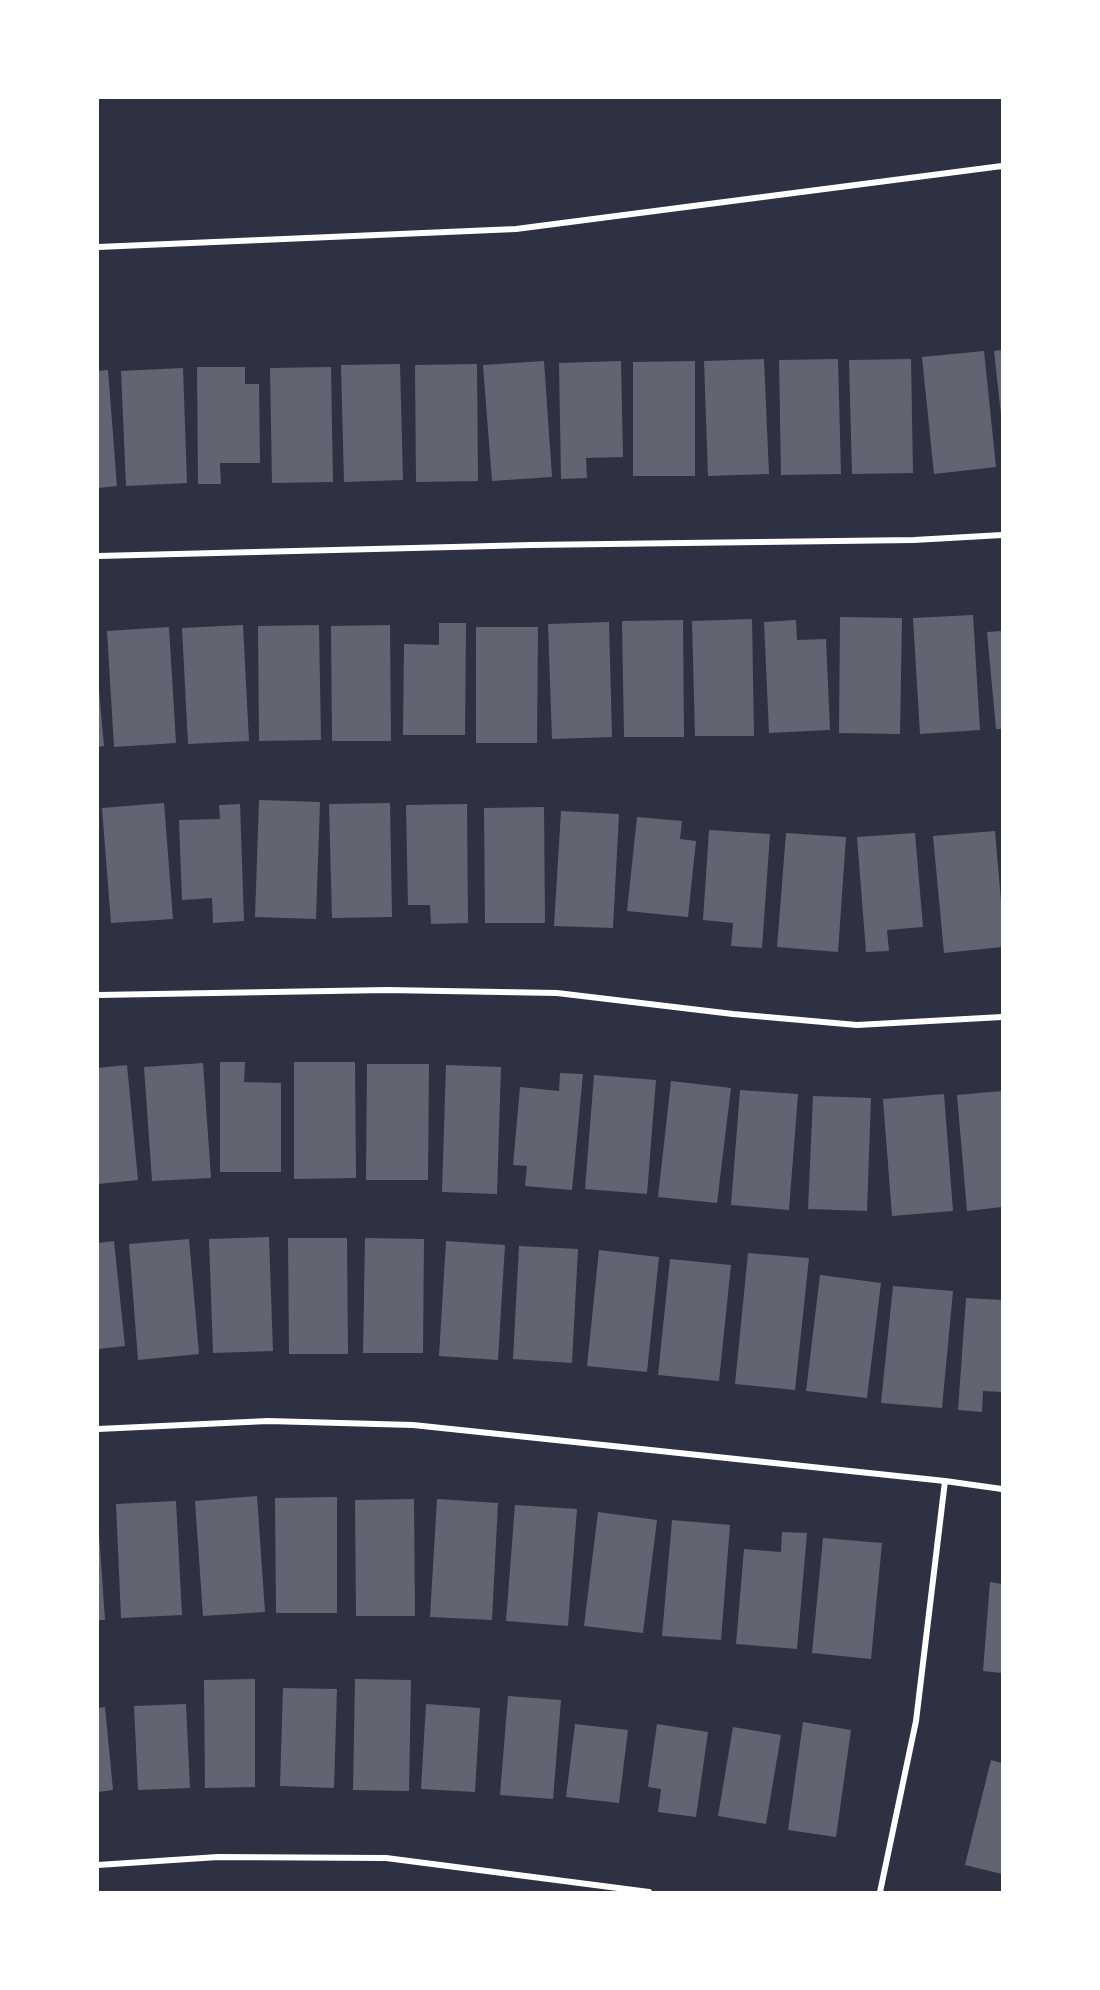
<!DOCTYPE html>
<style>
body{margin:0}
#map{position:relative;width:1100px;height:1990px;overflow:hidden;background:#2d3142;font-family:"Titillium Web",sans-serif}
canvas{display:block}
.frame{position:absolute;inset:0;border:99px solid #fff;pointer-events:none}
</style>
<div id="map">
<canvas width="1100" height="1990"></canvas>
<div class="frame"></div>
</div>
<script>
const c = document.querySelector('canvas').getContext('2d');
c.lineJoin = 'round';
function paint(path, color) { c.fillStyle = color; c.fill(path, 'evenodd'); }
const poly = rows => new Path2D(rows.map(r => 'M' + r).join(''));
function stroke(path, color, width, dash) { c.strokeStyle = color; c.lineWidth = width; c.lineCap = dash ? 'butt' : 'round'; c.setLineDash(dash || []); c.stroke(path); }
paint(poly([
 [1002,350,1002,415,1001,415,994,351],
 [984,351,996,467,934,474,922,357],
 [764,359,769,474,708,476,704,361],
 [838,359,841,474,781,475,779,360],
 [911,359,913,473,852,474,849,360],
 [544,361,552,477,492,481,483,365],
 [621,361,623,457,586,458,587,478,561,479,559,363],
 [695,361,695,476,633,476,633,362],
 [400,364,403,480,344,482,341,365],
 [477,364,478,481,416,482,415,365],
 [197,367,245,367,245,384,259,384,260,463,220,463,221,484,198,484],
 [331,367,333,482,272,483,270,368],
 [183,368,187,483,126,486,121,371],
 [108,370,117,486,98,488,98,371],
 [973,615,980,730,920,734,913,618],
 [840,617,902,618,900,734,839,733],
 [752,619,754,736,695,736,692,621],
 [683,620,684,737,624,737,622,621],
 [796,620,797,640,826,639,830,730,769,733,764,622],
 [609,622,612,737,552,739,548,624],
 [439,623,466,623,465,735,403,735,404,644,439,645],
 [243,625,249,741,188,744,182,628],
 [319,625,321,740,259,741,258,626],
 [390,625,391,741,332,741,331,626],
 [169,627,176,743,114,747,107,631],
 [476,627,538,627,537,743,476,743],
 [1002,631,1002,729,996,729,987,632],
 [98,691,99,691,104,746,98,747],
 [259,800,320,802,316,919,255,917],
 [164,803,173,919,111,923,102,808],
 [390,803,392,917,332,918,329,804],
 [240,804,244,921,213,923,212,898,182,900,179,820,220,819,219,805],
 [467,804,468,923,431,924,430,905,408,905,406,805],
 [544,807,545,923,485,923,484,808],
 [561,811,619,814,613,928,554,926],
 [637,817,682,821,680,839,696,841,688,917,627,911],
 [709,830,770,834,762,948,731,946,733,923,703,920],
 [995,831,1002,913,1002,947,944,953,933,836],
 [786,833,846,837,838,952,777,947],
 [915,833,923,927,887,930,889,951,866,952,857,837],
 [220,1062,245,1062,244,1082,281,1083,281,1172,220,1172],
 [294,1062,355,1062,356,1178,294,1179],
 [203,1063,211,1178,152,1181,144,1067],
 [367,1064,429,1064,428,1180,366,1180],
 [127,1065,138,1180,98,1184,98,1068],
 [446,1065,501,1067,497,1194,442,1192],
 [560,1073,583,1074,572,1190,525,1186,527,1166,513,1165,520,1087,559,1091],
 [594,1075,656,1080,647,1194,585,1189],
 [671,1081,731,1088,717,1203,658,1197],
 [740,1090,798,1094,789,1210,731,1205],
 [1002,1091,1002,1207,967,1211,957,1095],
 [944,1094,953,1211,892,1216,883,1099],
 [813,1096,871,1098,867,1211,808,1209],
 [269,1237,273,1351,213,1353,209,1239],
 [288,1238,347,1238,348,1354,289,1354],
 [365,1238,424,1239,423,1353,363,1353],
 [189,1239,199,1354,138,1360,129,1244],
 [114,1241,125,1346,98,1349,98,1243],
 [446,1241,505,1245,498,1360,439,1356],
 [519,1246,578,1249,572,1363,513,1359],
 [599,1250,659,1257,647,1372,587,1366],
 [748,1253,809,1258,795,1390,735,1384],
 [670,1259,731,1265,719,1381,658,1375],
 [820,1275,881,1283,867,1398,806,1391],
 [893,1286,953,1291,942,1408,881,1403],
 [966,1298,1002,1300,1002,1392,983,1391,982,1412,958,1410],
 [257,1496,265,1612,203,1616,195,1501],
 [337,1497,337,1613,276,1613,275,1498],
 [414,1499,415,1616,356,1616,355,1500],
 [437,1499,498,1503,492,1620,430,1617],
 [176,1501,182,1615,121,1618,116,1504],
 [515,1505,577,1509,568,1626,506,1621],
 [598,1512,657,1520,643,1633,584,1626],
 [672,1520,730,1525,721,1640,662,1636],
 [782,1532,807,1533,797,1649,736,1644,744,1549,781,1552],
 [98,1533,99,1533,105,1620,98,1620],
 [823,1538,882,1543,871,1659,812,1653],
 [990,1582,1002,1584,1002,1673,983,1671],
 [255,1679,255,1787,205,1788,204,1680],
 [355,1679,411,1680,409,1791,353,1790],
 [283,1688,337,1689,334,1788,280,1786],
 [508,1696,561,1700,553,1799,500,1795],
 [186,1704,190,1788,138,1790,134,1706],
 [426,1704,480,1708,475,1792,421,1789],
 [105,1707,113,1790,98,1792,98,1708],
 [803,1722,851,1730,836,1837,788,1830],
 [575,1724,628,1730,619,1803,566,1797],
 [657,1724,708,1732,696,1817,658,1812,661,1789,648,1787],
 [733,1727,781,1735,766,1824,718,1816],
 [991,1760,1002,1763,1002,1874,965,1865]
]), '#626471');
stroke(poly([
 [98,247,516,229,1002,166],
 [98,556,531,545,914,540,1002,535],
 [98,995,387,990,557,993,733,1014,857,1025,1002,1017],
 [98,1429,268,1421,413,1425,945,1481,1002,1489],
 [98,1865,218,1857,386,1858,649,1892],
 [880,1892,916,1721,945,1481]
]), '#fff', 6);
</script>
